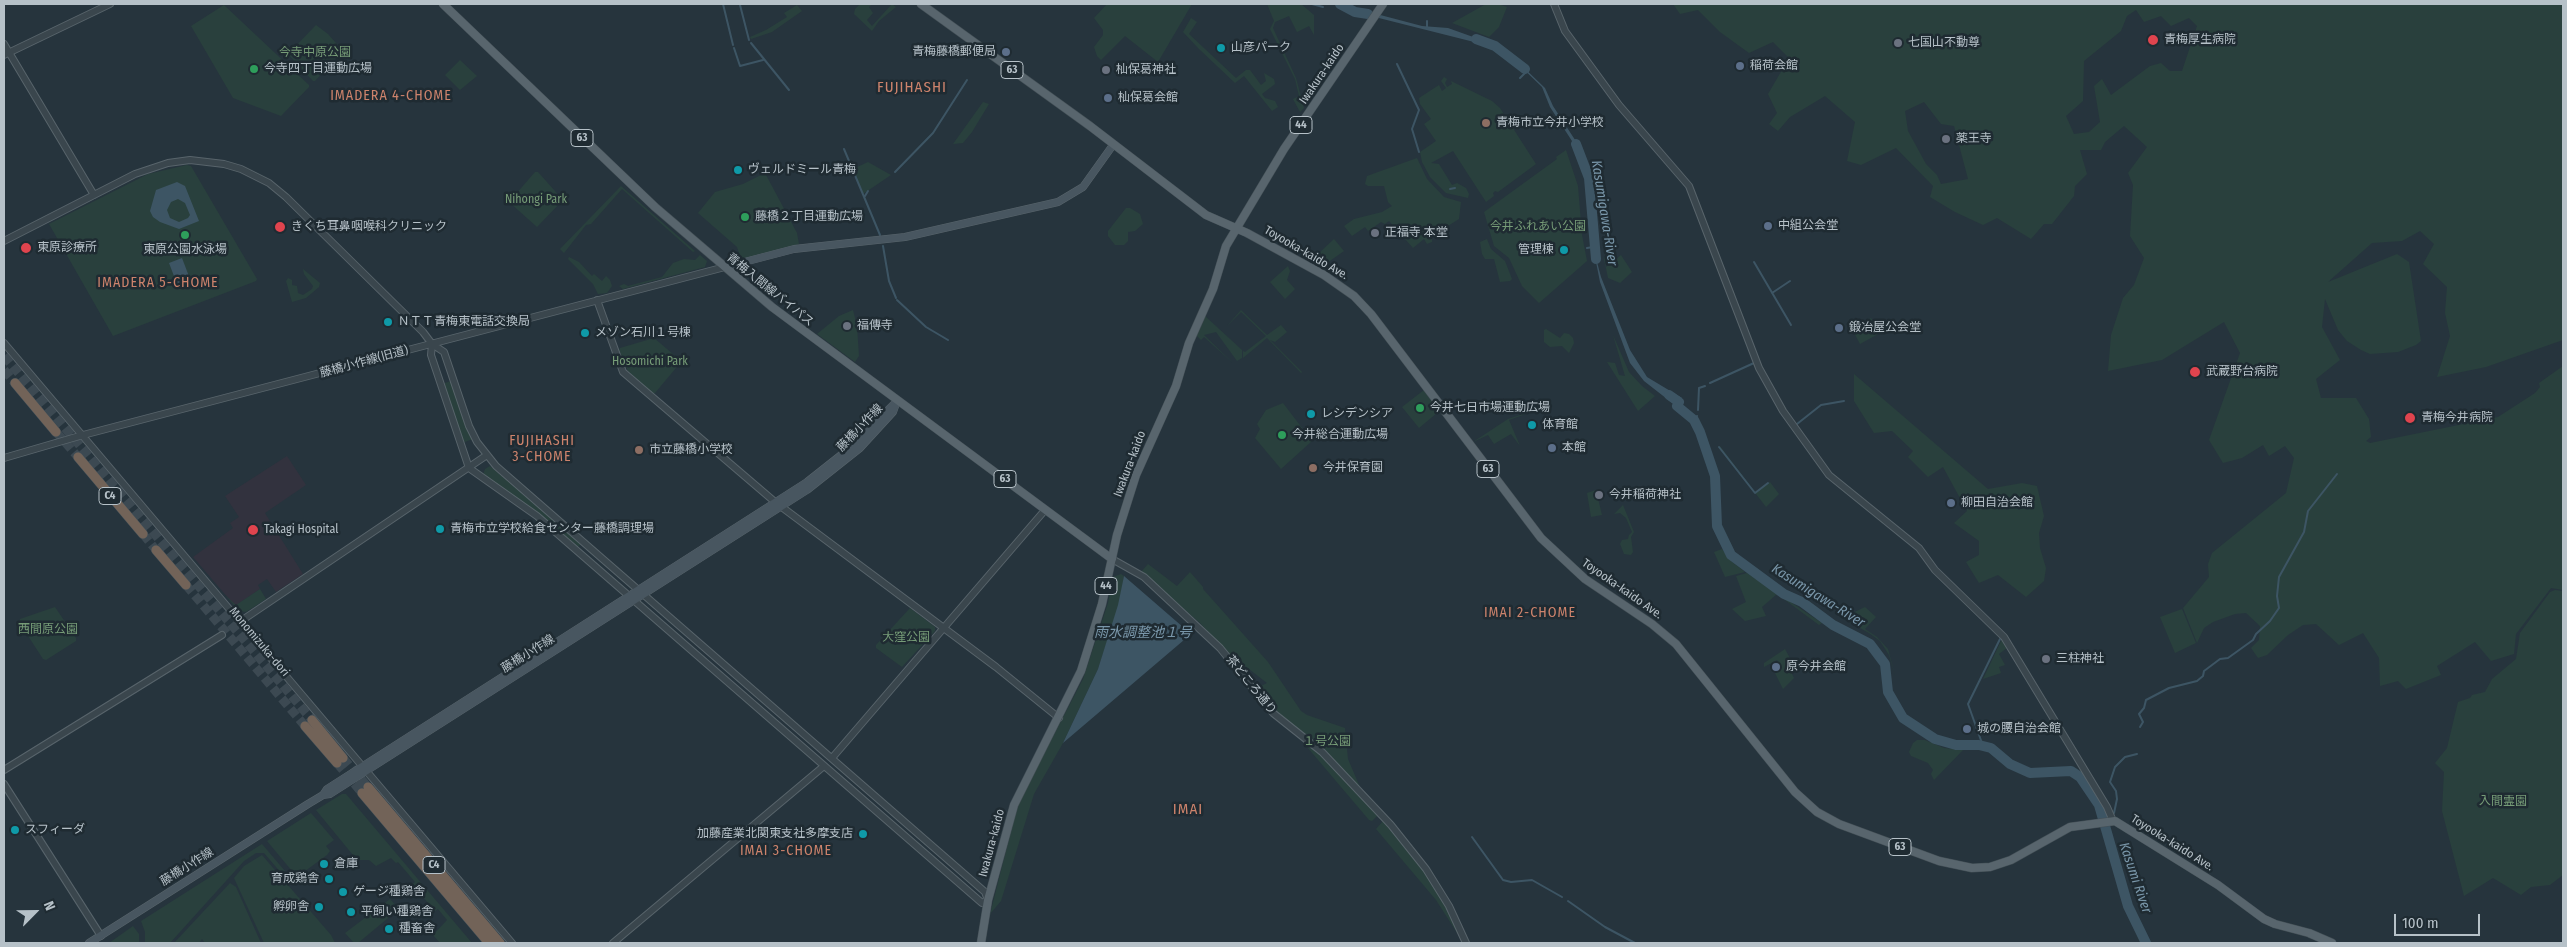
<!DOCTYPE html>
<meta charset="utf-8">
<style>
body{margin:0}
#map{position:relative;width:2567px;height:947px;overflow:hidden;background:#26343d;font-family:"Fira Sans Condensed",sans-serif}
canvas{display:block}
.frame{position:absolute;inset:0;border:5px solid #b6c1c8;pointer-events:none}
.north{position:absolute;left:10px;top:887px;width:50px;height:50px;-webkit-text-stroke:4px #1f2b32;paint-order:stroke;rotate:67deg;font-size:14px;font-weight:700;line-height:20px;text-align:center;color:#b6c1c8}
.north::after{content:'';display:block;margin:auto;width:18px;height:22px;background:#b6c1c8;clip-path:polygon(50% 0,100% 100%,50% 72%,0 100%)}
.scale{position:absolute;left:2394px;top:914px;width:86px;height:22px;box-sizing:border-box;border:2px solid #b6c1c8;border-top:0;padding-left:6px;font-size:15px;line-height:18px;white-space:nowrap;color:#b6c1c8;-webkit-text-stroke:4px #1f2b32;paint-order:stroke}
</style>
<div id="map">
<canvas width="2567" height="947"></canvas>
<div class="frame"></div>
<div class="north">N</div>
<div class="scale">100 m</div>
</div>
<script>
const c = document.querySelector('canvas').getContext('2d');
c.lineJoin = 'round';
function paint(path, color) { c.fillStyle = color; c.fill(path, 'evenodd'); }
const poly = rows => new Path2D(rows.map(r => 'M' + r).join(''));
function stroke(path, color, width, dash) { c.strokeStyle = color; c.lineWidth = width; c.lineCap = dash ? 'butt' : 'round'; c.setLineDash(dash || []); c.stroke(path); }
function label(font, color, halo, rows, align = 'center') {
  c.font = font + ' "Fira Sans Condensed","Noto Sans JP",sans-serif'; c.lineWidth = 5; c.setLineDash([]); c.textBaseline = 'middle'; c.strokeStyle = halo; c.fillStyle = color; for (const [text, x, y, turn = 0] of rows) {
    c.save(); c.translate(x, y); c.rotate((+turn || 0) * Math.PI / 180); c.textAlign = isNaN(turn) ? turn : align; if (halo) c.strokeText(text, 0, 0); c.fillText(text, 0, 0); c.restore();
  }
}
paint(poly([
 [287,456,306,485,265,513,303,574,276,592,267,579,258,585,260,589,235,606,193,557,233,528,230,523,239,517,225,496]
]), '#32323e');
paint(poly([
 [860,4,872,4,869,7,873,13,867,20,872,26,892,4,896,7,879,21,872,31,854,14,855,9],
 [1107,4,1192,4,1158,62,1125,36,1101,60,1097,56,1094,47,1103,35,1103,30,1094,18],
 [1267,4,1301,4,1314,15,1314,35,1309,26,1297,32,1289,16,1275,22,1273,28,1296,78,1304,108,1300,112,1293,99,1299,96,1295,79,1270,29,1274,21],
 [1486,4,1498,4,1507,7,1499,27,1489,37,1452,23],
 [1673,4,2563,4,2563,340,2486,367,2437,377,2450,336,2445,313,2447,287,2423,264,2434,244,2420,231,2402,241,2372,243,2328,282,2397,254,2409,262,2421,341,2416,345,2398,352,2370,354,2361,350,2347,341,2338,330,2325,299,2322,327,2340,360,2316,379,2321,398,2356,398,2369,419,2371,437,2366,441,2370,443,2498,417,2535,393,2540,387,2539,383,2563,366,2563,590,2551,588,2516,634,2514,654,2491,661,2475,642,2437,666,2441,675,2406,689,2398,681,2380,686,2379,658,2363,633,2339,645,2316,624,2303,625,2288,635,2267,655,2258,658,2251,648,2259,640,2260,626,2246,613,2235,614,2213,622,2204,628,2197,643,2183,608,2209,577,2208,564,2212,553,2286,493,2294,458,2285,446,2269,456,2263,445,2242,458,2223,463,2209,440,2240,353,2224,322,2162,360,2108,371,2111,335,2123,298,2134,285,2144,258,2130,236,2133,185,2128,173,2147,147,2124,126,2105,142,2101,150,2080,150,2087,174,2075,186,2074,196,2052,224,2044,224,2031,239,1997,218,1983,225,1955,212,1930,197,1933,186,1896,148,1861,165,1847,161,1855,122,1825,96,1790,117,1778,131,1769,124,1777,113,1768,94,1789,58,1773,42,1749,53,1720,32,1698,10,1680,14],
 [2136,10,2144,22,2161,16,2171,26,2189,18,2197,26,2182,71,2170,71,2161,63,2150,66,2111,95,2102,79,2094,86,2100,122,2089,132,2074,134,2066,116,2083,101,2084,61,2121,31,2127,16],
 [1924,102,1941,124,1954,126,1968,179,1941,184,1937,175,1926,164,1908,131,1905,111],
 [224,5,309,85,309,87,281,116,233,98,191,26],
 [797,5,802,11,772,32,751,39,750,37,766,30,787,17,784,13],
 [1191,18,1197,22,1189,34,1236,78,1246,70,1250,70,1261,85,1266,81,1264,73,1274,79,1275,84,1262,94,1265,98,1275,101,1278,107,1272,111,1244,76,1235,83,1199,49,1183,32],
 [316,25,328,34,343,51,315,81,313,81,288,54],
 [460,60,477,76,460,90,445,75],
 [1444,77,1447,79,1445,83,1447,87,1452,84,1451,81,1492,101,1500,108,1536,164,1498,192,1495,191,1493,193,1494,196,1486,202,1453,151,1431,163,1439,164,1452,185,1457,183,1466,188,1469,194,1468,198,1446,193,1430,177,1422,162,1420,152,1436,141,1424,124,1431,119,1420,104,1419,98,1439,85,1442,91,1446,88,1441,81],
 [983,102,989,104,972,132,963,143,953,144],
 [1566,150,1578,186,1582,235,1587,261,1539,303,1522,286,1509,258,1494,246,1484,212,1557,159,1556,157],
 [1417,158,1427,179,1444,197,1461,202,1459,219,1432,236,1432,242,1427,244,1424,239,1413,248,1389,221,1385,224,1381,222,1368,231,1365,227,1352,236,1344,226,1354,219,1382,212,1392,206,1388,202,1384,186,1368,186,1365,184,1367,176],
 [868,162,891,175,863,194,853,169],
 [187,165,191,166,257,279,256,281,113,336,49,224,148,174],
 [535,172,538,172,563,200,537,227,509,202],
 [765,173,797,233,799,244,741,259,737,247,698,213,715,192,743,184],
 [621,186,695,251,693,252,622,189,591,224,586,225,564,253,560,249],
 [1126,208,1130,208,1140,214,1143,224,1135,231,1128,232,1128,241,1124,245,1115,245,1108,236,1108,231],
 [1334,239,1344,251,1327,263,1319,253],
 [1487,239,1491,249,1505,261,1512,279,1510,281,1500,282,1494,259,1485,259,1482,254,1480,242],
 [1608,248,1608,251,1607,255,1605,258,1606,267,1621,255,1632,272,1620,283,1608,278,1604,259],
 [700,255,707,261,705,267,623,289,619,286,624,284,628,286,662,277,673,263,684,259,695,260],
 [569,257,579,262,592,276,594,274,602,281,606,276,610,280,612,286,607,293,598,294,593,284,568,259],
 [1288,266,1290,271,1287,280,1295,289,1285,299,1270,282],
 [303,269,320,283,319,287,306,298,292,302,286,281,288,278,292,280,292,285,297,286,298,293,303,295,312,289,313,286,304,274],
 [853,310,857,326,859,356,855,362,817,334,839,316],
 [1241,310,1267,335,1281,325,1287,332,1275,342,1270,340,1302,372,1301,373,1267,338,1243,358,1243,351,1245,352,1266,336,1241,312,1227,326],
 [1205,316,1242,350,1242,358,1237,361,1216,332,1204,335,1234,364,1204,337,1201,340,1196,335],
 [1871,318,1880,333,1860,344,1852,329],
 [1546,329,1560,338,1564,333,1569,334,1573,338,1574,343,1569,353,1562,346,1550,347,1544,342,1544,330],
 [1613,335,1629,372,1642,386,1655,396,1638,411,1607,362,1615,363,1619,375,1625,376],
 [654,338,680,360,681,362,655,393,652,393,628,371,619,350,620,348],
 [1854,374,1988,489,2022,483,2037,486,2044,516,2039,533,2040,548,2046,568,2044,581,2026,597,1998,575,1979,583,1966,562,1979,555,1979,541,1954,523,1967,511,1943,467,1928,477,1908,457,1913,451,1892,431,1874,433,1854,401],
 [451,381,473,439,462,443,442,384],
 [1424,390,1438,409,1437,413,1419,428,1402,407],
 [1283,403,1312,441,1281,469,1255,438,1260,429,1257,424,1266,410],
 [1551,405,1509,420,1520,446,1511,434,1494,444,1488,435,1473,442,1508,419],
 [1719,446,1720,446,1755,492,1770,482,1779,494,1766,507],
 [490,466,581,544,577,548,483,475,485,469],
 [1596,490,1602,515,1591,517,1587,493],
 [1623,505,1634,532,1631,537,1633,552,1631,555,1624,554,1620,544,1622,540,1628,539,1629,535,1632,532,1626,518,1620,513,1614,514],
 [1722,549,1731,561,1745,572,1725,577,1714,552],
 [1148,564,1177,586,1190,572,1203,587,1203,589,1268,662,1301,711,1307,715,1345,728,1348,759,1365,799,1378,813,1377,816,1372,821,1369,820,1257,688,1267,683,1236,659,1235,661,1200,623,1141,572],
 [1747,573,1822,623,1819,625,1777,594,1762,607,1766,616,1745,621,1732,609,1746,602,1736,576],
 [1121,574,1124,576,1119,605,1098,669,1063,743,1034,794,1001,901,990,914,1018,804,1083,679,1108,603,1113,577],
 [260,589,266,599,246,612,239,611,225,595,236,605],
 [2555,590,2563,591,2563,875,2550,885,2531,887,2521,895,2493,878,2464,896,2442,811,2444,772,2435,763,2447,748,2458,702,2470,698,2472,695,2485,692,2492,679,2516,659,2520,633,2550,592],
 [55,607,76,638,76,641,46,660,43,659,19,622,20,619],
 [1865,607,1876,617,1865,629,1877,637,1888,649,1895,675,1889,655,1880,641,1869,633,1842,618],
 [910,608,935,627,935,631,902,667,876,648,876,645],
 [2182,609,2196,643,2175,653,2160,617],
 [2002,639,2008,647,1999,654,2005,665,1999,667,2001,673,1983,679],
 [1785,649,1792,662,1791,672,1794,678,1783,689,1775,673,1782,669,1777,660,1764,667,1764,663],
 [1917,740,1925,740,1944,748,1963,750,1934,780,1931,774,1933,770,1928,763,1911,756,1909,752,1913,743],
 [342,794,346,794,472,943,440,943,433,935,447,920,438,909,435,911,417,890,415,891,410,886,415,882,398,862,396,863,391,858,376,866,369,860,357,860,316,810],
 [311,813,334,840,326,846,330,851,327,855,297,877,267,841],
 [1383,821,1387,822,1416,856,1446,903,1461,939,1436,900,1376,829],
 [262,844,285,871,282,874,264,853,256,853,244,861,170,943,145,943,145,932,141,921],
 [262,855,331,935,335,943,264,943,234,878,244,866],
 [230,883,236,887,261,943,205,943,202,939,199,943,174,943],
 [390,899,399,909,358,943,354,943,345,933],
 [133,926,139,934,139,943,109,943]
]), '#29403d');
paint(poly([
 [1355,12,1369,12,1422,26,1448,28,1490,43,1478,43],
 [1517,61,1545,88,1553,106,1579,146,1581,155,1550,107,1542,87,1517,63],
 [177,182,185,186,199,221,179,229,160,222,153,217,150,211,156,190],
 [178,199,185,203,190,215,188,218,179,222,170,218,167,210,171,202],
 [1593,247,1601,277,1630,350,1647,377,1682,398,1676,406,1644,381,1630,363,1600,282],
 [182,258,190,279,177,284,169,263],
 [1124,576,1191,634,1063,743,1098,669,1118,605]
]), '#3d5564');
stroke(poly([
 [723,4,733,45],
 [1312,4,1323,7],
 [740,5,749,40],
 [1427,28,1427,21],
 [751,43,789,90],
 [734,48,740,66,763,60],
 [1397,64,1419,110,1412,129,1419,152],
 [1520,78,1527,71],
 [844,149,880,235],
 [895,172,933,133,967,80],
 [1450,189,1455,188],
 [865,196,868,191],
 [883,246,889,281,896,298],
 [1587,248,1593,247],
 [1754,262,1791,325],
 [1772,293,1790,281],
 [897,300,926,327,948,340],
 [1710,383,1754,363],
 [1698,410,1699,388,1705,386],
 [1695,423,1697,416],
 [1797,424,1821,405,1844,401],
 [1719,447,1755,493,1768,483],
 [2140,727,2143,722,2139,714,2144,708,2146,700,2169,688,2197,681,2203,676,2204,671,2220,659,2228,658,2253,640,2256,634,2270,621,2279,608,2277,596,2279,577,2304,532,2308,511,2337,474],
 [1983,746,1968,704,2000,639],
 [2114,813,2117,799,2116,791,2110,782,2115,767,2125,757,2137,754],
 [1472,837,1503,880,1511,882,1532,880,1562,897],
 [1568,901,1605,927,1635,943]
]), '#3d5564', 2);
stroke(poly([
 [1340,4,1355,12,1368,14],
 [1476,39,1495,46,1525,69],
 [1576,144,1589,178,1596,259],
 [1669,395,1679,402,1677,406,1694,420,1700,432,1715,476,1717,526,1731,555,1784,594,1802,602,1833,625,1870,644,1885,664,1888,692,1903,718,1935,739,1956,745,1979,745,1991,748,2010,764,2030,773,2071,771,2080,777,2099,805,2128,906,2146,943]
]), '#3d5564', 10);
stroke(poly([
 [4,356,312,720],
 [4,370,15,383],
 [56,432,78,457],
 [143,534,156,550],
 [186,585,305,726],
 [343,758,368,787],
 [337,763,362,793]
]), '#3c4952', 9, [9, 4.5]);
const tertiary = poly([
 [1554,4,1565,31,1619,105,1689,186,1759,368,1783,411,1829,475,1919,548,1935,570,2004,637,2107,807,2113,821],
 [4,44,94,195],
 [4,55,110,4],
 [4,241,135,174,168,163,190,160,224,164,241,169,269,183,286,197,423,332,432,344,444,352,469,426,477,442,496,466,985,892,988,900,982,903,537,516,469,468,431,355,432,344],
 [597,300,623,372,775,502,996,667,1059,718],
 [4,343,512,943],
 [4,458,83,435,725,267],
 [1112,559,1144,577,1220,648,1273,713,1322,752,1391,825,1426,869,1449,906,1466,943],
 [241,621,487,455],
 [832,758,1045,510],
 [4,770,222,635],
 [4,784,101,936],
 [613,943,824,766]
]);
const secondary = poly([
 [725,267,794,249,905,237,1058,202,1083,187,1113,145],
 [323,795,327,789,807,482,850,448,896,402],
 [89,943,308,804,323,795,330,794,807,490,860,448,893,412,897,401]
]);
const primary = poly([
 [443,4,655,207,772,307,1112,559],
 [921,4,1090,126,1206,215,1247,233,1324,275,1354,296,1371,314,1541,538,1585,579,1652,624,1676,644,1795,792,1817,812,1839,824,1939,861,1972,868,1990,867,2011,860,2070,827,2115,821,2218,885,2264,919,2275,924,2309,933,2332,943],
 [981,943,988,900,1014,805,1081,671,1102,604,1117,535,1136,475,1176,386,1189,343,1213,289,1226,246,1284,149,1383,4]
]);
const motorway = poly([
 [15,383,56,432],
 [78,457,143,534],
 [156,550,186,585],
 [312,720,343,758],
 [305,726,337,763],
 [368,787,500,943],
 [362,793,489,943]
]);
stroke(tertiary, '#58646b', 8);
stroke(secondary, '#58646b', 8);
stroke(primary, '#434f56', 9);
stroke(motorway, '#455158', 10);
stroke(tertiary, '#3a464d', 6);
stroke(secondary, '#485660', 7);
stroke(primary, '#58656d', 8);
stroke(motorway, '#726358', 9);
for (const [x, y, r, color] of [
 [2153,40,6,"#e0444e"],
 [1898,43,5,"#6b7280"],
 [1221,48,5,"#0f9aa8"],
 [1006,52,5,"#5c6f8a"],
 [1740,66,5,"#5c6f8a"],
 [254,69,5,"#2e9e5b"],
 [1106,70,5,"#6b7280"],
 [1108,98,5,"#5c6f8a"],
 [1486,123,5,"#8d6e63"],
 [1946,139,5,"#6b7280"],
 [738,170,5,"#0f9aa8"],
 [745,217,5,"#2e9e5b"],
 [1768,226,5,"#5c6f8a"],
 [280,227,6,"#e0444e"],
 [1375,233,5,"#6b7280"],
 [185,235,5,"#2e9e5b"],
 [26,248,6,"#e0444e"],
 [1564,250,5,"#0f9aa8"],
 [388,322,5,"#0f9aa8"],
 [847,326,5,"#6b7280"],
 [1839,328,5,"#5c6f8a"],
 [585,333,5,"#0f9aa8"],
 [2195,372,6,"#e0444e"],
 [1420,408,5,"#2e9e5b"],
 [1311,414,5,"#0f9aa8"],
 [2410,418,6,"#e0444e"],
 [1532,425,5,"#0f9aa8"],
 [1282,435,5,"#2e9e5b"],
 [1552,448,5,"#5c6f8a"],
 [639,450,5,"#8d6e63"],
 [1313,468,5,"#8d6e63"],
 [1599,495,5,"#6b7280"],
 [1951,503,5,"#5c6f8a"],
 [440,529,5,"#0f9aa8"],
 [253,530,6,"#e0444e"],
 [2046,659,5,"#6b7280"],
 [1776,667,5,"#5c6f8a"],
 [1967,729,5,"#5c6f8a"],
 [15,830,5,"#0f9aa8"],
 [863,834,5,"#0f9aa8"],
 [324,864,5,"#0f9aa8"],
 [329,879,5,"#0f9aa8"],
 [343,892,5,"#0f9aa8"],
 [319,907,5,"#0f9aa8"],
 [351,912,5,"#0f9aa8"],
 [389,929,5,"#0f9aa8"]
]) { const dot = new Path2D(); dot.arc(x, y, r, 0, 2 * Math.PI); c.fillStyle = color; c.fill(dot); stroke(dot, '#1f2b32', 2); }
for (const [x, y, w] of [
 [1012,70,22],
 [1301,125,22],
 [582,138,22],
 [1488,469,22],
 [1005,479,22],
 [110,496,22],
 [1106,586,22],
 [1900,847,22],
 [434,865,22]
]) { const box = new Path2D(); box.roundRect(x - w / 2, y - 8.5, w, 17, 4); c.fillStyle = '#1f2b32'; c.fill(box); stroke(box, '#b6c1c8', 1); }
label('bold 11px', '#b6c1c8', null, [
 ["63",1012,70],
 ["44",1301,125],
 ["63",582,138],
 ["63",1488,469],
 ["63",1005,479],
 ["C4",110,496],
 ["44",1106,586],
 ["63",1900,847],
 ["C4",434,865]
]);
label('12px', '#b6c1c8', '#1f2b32', [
 ["青梅厚生病院",2164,40],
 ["七国山不動尊",1908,43],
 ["山彦パーク",1231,48],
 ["青梅藤橋郵便局",996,52,"right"],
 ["稲荷会館",1750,66],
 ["今寺四丁目運動広場",264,69],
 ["杣保葛神社",1116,70],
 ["杣保葛会館",1118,98],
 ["青梅市立今井小学校",1496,123],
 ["薬王寺",1956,139],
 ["ヴェルドミール青梅",748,170],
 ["藤橋２丁目運動広場",755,217],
 ["中組公会堂",1778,226],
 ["きくち耳鼻咽喉科クリニック",291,227],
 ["正福寺 本堂",1385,233],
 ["東原診療所",37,248],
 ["東原公園水泳場",185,250,"center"],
 ["管理棟",1554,250,"right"],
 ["ＮＴＴ青梅東電話交換局",398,322],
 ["福傳寺",857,326],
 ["鍛冶屋公会堂",1849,328],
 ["メゾン石川１号棟",595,333],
 ["武蔵野台病院",2206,372],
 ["今井七日市場運動広場",1430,408],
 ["レシデンシア",1321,414],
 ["青梅今井病院",2421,418],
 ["体育館",1542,425],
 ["今井総合運動広場",1292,435],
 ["本館",1562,448],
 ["市立藤橋小学校",649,450],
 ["今井保育園",1323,468],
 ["今井稲荷神社",1609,495],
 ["柳田自治会館",1961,503],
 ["青梅市立学校給食センター藤橋調理場",450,529],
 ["Takagi Hospital",264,530],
 ["三柱神社",2056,659],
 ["原今井会館",1786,667],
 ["城の腰自治会館",1977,729],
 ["スフィーダ",25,830],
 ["加藤産業北関東支社多摩支店",853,834,"right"],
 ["倉庫",334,864],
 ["育成鶏舎",319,879,"right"],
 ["ゲージ種鶏舎",353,892],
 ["孵卵舎",309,907,"right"],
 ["平飼い種鶏舎",361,912],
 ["種畜舎",399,929]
], 'left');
label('12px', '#769c77', '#1f2b32', [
 ["今寺中原公園",315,53],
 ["Nihongi Park",536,200],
 ["今井ふれあい公園",1538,227],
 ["Hosomichi Park",650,362],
 ["西間原公園",48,630],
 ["大窪公園",906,638],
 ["１号公園",1327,742],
 ["入間霊園",2503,802]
]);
label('12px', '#b6c1c8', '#1f2b32', [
 ["Iwakura-kaido",1322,74,-56],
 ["Toyooka-kaido Ave.",1306,253,30],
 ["青梅入間線バイパス",770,290,39],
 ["藤橋小作線(旧道)",364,362,-15],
 ["藤橋小作線",860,428,-46],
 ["Iwakura-kaido",1130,464,-69],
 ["Toyooka-kaido Ave.",1622,589,35],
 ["Monomizuka-dori",259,642,50],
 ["藤橋小作線",528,654,-32],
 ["茶どころ通り",1251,685,51],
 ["Iwakura-kaido",992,843,-75],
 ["Toyooka-kaido Ave.",2172,843,32],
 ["藤橋小作線",187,867,-32]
]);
c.letterSpacing = '1px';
label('14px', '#cd836c', '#1f2b32', [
 ["IMADERA 4-CHOME",391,96],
 ["IMADERA 5-CHOME",158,283],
 ["FUJIHASHI",542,441],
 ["3-CHOME",542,457],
 ["IMAI 2-CHOME",1530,613],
 ["IMAI 3-CHOME",786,851]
]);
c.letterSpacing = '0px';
label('italic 14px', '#7996a9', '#1f2b32', [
 ["Kasumigawa-River",1604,213,81],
 ["Kasumigawa-River",1818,596,32],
 ["雨水調整池１号",1143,633],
 ["Kasumi River",2135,878,71]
]);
c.letterSpacing = '1px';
label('15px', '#cd836c', '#1f2b32', [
 ["FUJIHASHI",912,88],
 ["IMAI",1188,810]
]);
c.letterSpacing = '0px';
</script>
